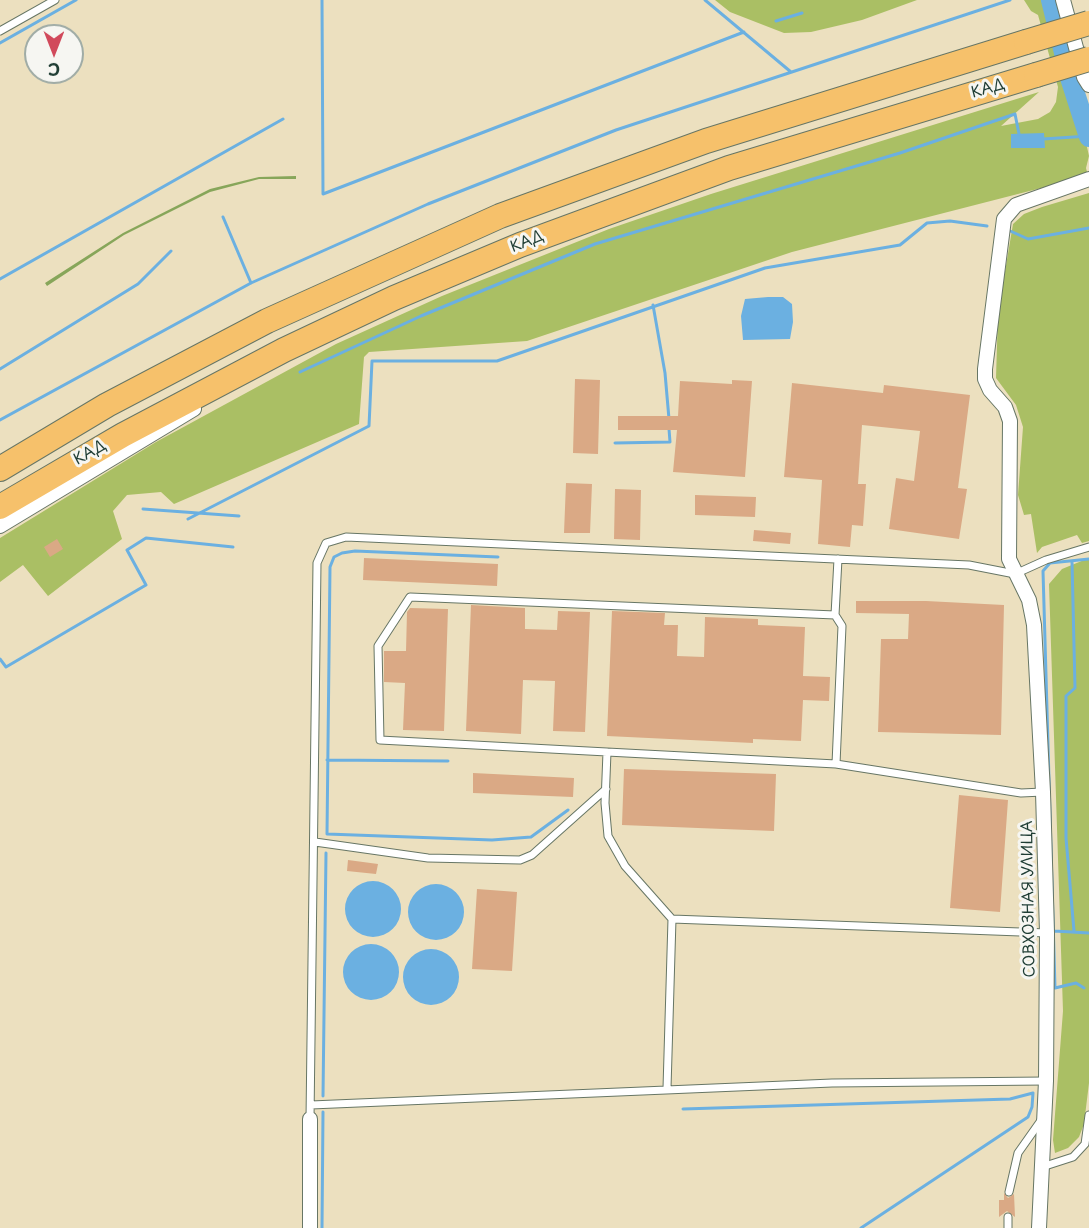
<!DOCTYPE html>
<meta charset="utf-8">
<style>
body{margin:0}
#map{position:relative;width:1089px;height:1228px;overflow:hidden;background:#ece0bf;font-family:"Playpen Sans",sans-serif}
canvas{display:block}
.north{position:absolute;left:24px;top:24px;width:60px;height:60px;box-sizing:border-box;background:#f6f6f2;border:2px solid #a0aca6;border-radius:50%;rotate:180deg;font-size:16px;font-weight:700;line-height:24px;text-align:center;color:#1f3d34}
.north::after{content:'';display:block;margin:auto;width:21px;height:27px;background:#d1495b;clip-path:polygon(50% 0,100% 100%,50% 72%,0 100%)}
</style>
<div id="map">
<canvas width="1089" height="1228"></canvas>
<div class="north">С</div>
</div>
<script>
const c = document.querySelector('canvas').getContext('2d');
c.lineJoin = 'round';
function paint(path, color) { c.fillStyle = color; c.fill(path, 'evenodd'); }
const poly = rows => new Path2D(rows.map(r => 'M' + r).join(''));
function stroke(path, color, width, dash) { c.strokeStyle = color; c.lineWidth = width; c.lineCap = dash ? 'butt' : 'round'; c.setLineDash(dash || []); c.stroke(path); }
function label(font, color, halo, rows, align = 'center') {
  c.font = font + ' "Playpen Sans",sans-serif'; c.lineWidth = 6; c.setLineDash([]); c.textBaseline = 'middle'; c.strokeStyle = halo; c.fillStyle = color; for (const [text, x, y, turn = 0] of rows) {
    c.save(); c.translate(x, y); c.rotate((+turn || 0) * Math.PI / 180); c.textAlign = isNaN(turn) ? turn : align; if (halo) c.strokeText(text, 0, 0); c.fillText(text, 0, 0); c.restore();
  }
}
paint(poly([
 [715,0,917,0,862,20,811,32,784,33,730,12],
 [1024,0,1046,0,1068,85,1083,129,1089,156,1086,168,1088,176,792,252,527,341,369,352,364,357,359,424,174,504,161,492,127,495,113,511,122,539,48,596,23,565,0,582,0,538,156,442,336,344,442,296,609,229,711,194,1039,92,1001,126,1038,119,1050,112,1056,102,1058,87,1038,15,1031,11],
 [1089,193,1089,541,1082,543,1077,535,1042,547,1037,553,1031,514,1024,515,1018,495,1023,427,1016,405,996,378,998,313,1013,224,1024,214,1042,207],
 [1089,558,1089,1083,1084,1124,1079,1137,1068,1148,1055,1153,1053,1140,1063,1011,1049,584,1062,569]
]), '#aabf64');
paint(poly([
 [296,176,296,179,259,179,210,192,124,235,47,286,45,283,123,233,210,189,259,177]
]), '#87a65a');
paint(poly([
 [1044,133,1045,148,1011,148,1011,134],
 [768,297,783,297,792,304,793,322,790,339,743,340,741,316,745,299],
 '345 909a28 28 0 1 1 56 0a28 28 0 1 1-56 0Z',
 '408 912a28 28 0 1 1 56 0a28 28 0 1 1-56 0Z',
 '343 972a28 28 0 1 1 56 0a28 28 0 1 1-56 0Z',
 '403 977a28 28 0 1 1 56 0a28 28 0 1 1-56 0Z'
]), '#6bb0e1');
stroke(poly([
 [322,0,323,194,744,32],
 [705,0,791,72],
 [776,21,802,13],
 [0,43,76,0],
 [1043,139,1089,136],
 [223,217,251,283],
 [1008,230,1028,239,1089,228],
 [0,279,283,119],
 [653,305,665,373,669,419],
 [0,369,138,284,171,251],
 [300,372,421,316,595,244,900,153,1015,114,1019,134],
 [0,420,251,283,428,204,616,130,1010,0],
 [615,443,670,442,669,429],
 [143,509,239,516],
 [188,519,369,426,372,361,497,361,765,268,900,245,927,223,950,221,987,226],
 [498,557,355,551,342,553,334,557,330,567,327,834,492,840,531,837,568,810],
 [1072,561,1075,688,1066,696,1066,838,1074,931],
 [0,659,6,667,146,585,127,550,146,538,233,547],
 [327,760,448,761],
 [1054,931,1089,933],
 [1084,988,1076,983,1055,988,1043,571,1050,563,1089,559],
 [323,1096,326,853],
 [683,1109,1010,1099,1033,1093,1032,1107,1028,1117,861,1228],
 [322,1228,323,1112]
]), '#6bb0e1', 3);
stroke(poly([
 [1051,0,1071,81,1089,137]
]), '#6bb0e1', 20);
paint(poly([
 [575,379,600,380,598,454,573,453],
 [732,380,752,381,745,477,673,472,677,430,618,430,618,416,678,416,680,381,732,384],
 [792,383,883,393,884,385,970,395,958,488,967,489,959,539,889,529,896,478,914,481,920,431,862,425,858,484,866,484,863,526,852,525,850,547,818,544,822,480,784,477],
 [566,483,592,484,590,533,564,533],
 [615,489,641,490,640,540,614,539],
 [695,495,756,497,755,517,695,515],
 [754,530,791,533,790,544,753,541],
 [57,539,63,549,50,557,44,547],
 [364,558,498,564,497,586,363,580],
 [856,601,926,601,1004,605,1001,735,878,732,881,639,908,639,909,614,856,613],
 [471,605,525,608,525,629,557,630,558,611,590,612,585,732,553,731,555,681,523,680,521,734,466,731],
 [410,608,448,609,444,731,403,730,405,683,384,682,384,651,406,651,407,612],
 [612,611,665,613,664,625,678,625,677,656,704,657,705,617,758,619,758,625,805,627,803,676,830,677,829,701,803,700,801,741,753,739,753,743,607,736],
 [624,769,776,774,774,831,622,825],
 [473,773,574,778,573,797,473,793],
 [959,795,1008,800,1000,912,950,908],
 [348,860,378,864,376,874,347,871],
 [477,889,517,892,512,971,472,969],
 [1004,1193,1008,1198,1014,1194,1015,1217,1007,1211,999,1217,999,1200,1004,1200]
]), '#daa985');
const lane = poly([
 [0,31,55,0],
 [838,559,835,615,842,626,836,764,607,752,605,803,608,836,625,866,672,919,1047,933],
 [607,752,380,740,378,646,410,597,835,615],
 [836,764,1021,793,1043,792],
 [315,842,428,858,520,860,532,855,606,789],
 [667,1088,672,919],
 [311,1105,832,1083,1046,1081],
 [310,1119,317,563,326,543,346,537,969,565,1015,574,1046,560,1089,547],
 [1042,1167,1073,1157,1085,1144,1089,1115],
 [1009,1192,1018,1153,1042,1119],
 [1008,1217,1008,1228]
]);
const street = poly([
 [1063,0,1084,77,1089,85],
 [0,526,194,409],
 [310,1228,310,1119],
 [1039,1228,1046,1081,1047,933,1043,792,1034,625,1029,600,1009,559,1010,421,1005,407,990,390,985,379,985,369,1004,219,1016,205,1089,179]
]);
const highway = poly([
 [0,469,107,405,267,321,500,216,706,141,1026,42],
 [0,507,123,435,284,350,394,298,520,245,729,168,1036,75]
]);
stroke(lane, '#677665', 9);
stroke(street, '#677665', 16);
stroke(highway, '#677665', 26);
stroke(lane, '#fff', 7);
stroke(street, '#fff', 14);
stroke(highway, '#f6c16b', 24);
const highwayBridge = poly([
 [1026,42,1089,23],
 [1036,75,1089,59]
]);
stroke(highwayBridge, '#677665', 26, []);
stroke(highwayBridge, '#f6c16b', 24);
label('15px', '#1f3d34', '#f6f6f2', [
 ["КАД",988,89,-16],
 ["КАД",527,242,-22],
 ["КАД",90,453,-30],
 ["СОВХОЗНАЯ УЛИЦА",1029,899,-91]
]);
</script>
